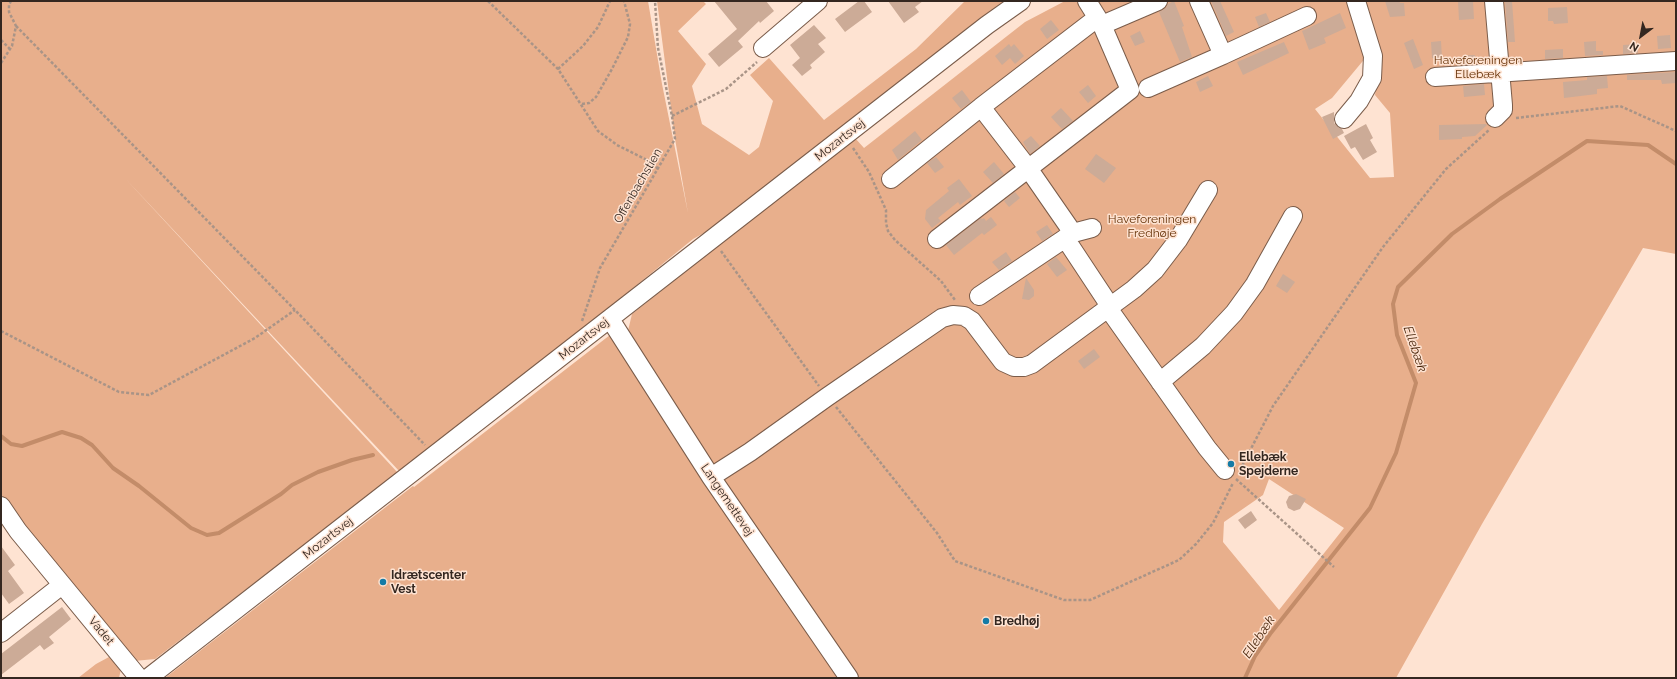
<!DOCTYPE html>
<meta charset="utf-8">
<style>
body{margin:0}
#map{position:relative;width:1677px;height:679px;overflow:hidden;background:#fee3d2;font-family:Raleway,sans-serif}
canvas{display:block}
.frame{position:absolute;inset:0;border:2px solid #342720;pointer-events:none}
.north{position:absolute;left:1621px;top:16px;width:40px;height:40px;-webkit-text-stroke:3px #fee3d2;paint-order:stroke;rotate:212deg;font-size:11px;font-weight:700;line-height:16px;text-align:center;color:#342720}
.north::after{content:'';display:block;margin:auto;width:14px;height:18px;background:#342720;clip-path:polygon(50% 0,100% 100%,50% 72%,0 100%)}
</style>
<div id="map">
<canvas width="1677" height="679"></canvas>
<div class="frame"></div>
<div class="north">N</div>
</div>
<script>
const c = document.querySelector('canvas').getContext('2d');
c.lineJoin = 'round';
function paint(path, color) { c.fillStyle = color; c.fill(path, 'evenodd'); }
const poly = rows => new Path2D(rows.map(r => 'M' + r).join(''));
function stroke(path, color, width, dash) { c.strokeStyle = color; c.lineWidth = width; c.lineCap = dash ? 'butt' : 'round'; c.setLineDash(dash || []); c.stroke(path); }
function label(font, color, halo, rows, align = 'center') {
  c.font = font + ' Raleway,sans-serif'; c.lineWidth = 3; c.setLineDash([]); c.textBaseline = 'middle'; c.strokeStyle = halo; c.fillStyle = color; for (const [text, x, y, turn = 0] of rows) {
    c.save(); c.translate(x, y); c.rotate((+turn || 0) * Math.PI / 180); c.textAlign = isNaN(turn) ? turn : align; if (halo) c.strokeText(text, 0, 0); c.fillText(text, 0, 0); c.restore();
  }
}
paint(poly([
 [1,1,648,1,662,84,688,213,675,139,657,1,703,1,706,4,678,31,706,64,692,86,702,124,749,155,759,147,773,101,750,75,769,58,824,120,916,49,965,1,1013,1,722,223,693,239,550,356,482,407,400,472,122,175,398,473,155,659,134,661,28,532,1,494],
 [1065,1,1353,1,1367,56,1332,98,1315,109,1370,178,1394,177,1390,113,1375,95,1378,73,1363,1,1676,1,1676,254,1643,248,1482,524,1396,678,856,678,627,335,632,314,855,138,864,148,1025,22],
 [1269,479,1344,528,1279,610,1223,542,1224,522,1263,495],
 [610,335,841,678,165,678,413,486,414,487],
 [109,657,121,669,119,678,78,678,96,664]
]), '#e8af8c');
stroke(poly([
 [1,436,11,444,22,446,62,432,81,438,92,445,113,468,139,486,191,528,207,535,219,533,281,494,292,485,318,472,352,460,373,455],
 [1245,678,1255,656,1270,634,1370,508,1396,453,1416,383,1397,335,1393,304,1398,287,1452,234,1500,199,1587,141,1648,145,1676,164]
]), '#c38c69', 4);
paint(poly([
 [714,1,766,1,774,11,760,23,759,21,738,41,743,47,719,67,708,54,737,29],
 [859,1,864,1,872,12,845,32,835,19],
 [888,1,923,1,915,7,919,12,904,23],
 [1174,1,1184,26,1182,27,1192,57,1180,62,1159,12,1166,8,1168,4],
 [1211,1,1220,1,1234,32,1226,36],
 [1385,1,1399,1,1400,3,1404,3,1405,16,1390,17],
 [1458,1,1473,1,1474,19,1459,20],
 [1505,1,1512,1,1515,42,1508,42],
 [1567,7,1568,23,1554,24,1553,21,1548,21,1548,8],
 [1266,13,1270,22,1259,27,1255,17],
 [1340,13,1346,28,1324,38,1326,43,1309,50,1302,31],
 [1051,20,1059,30,1047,39,1040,29],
 [814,25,826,38,818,44,825,52,810,65,812,68,802,76,792,65,800,58,790,45],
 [1140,31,1145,42,1135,46,1130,36],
 [1670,35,1671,48,1658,49,1657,36],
 [1413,39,1423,65,1414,69,1404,43],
 [1441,41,1442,58,1432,58,1431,42],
 [1596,41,1596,51,1603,51,1603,55,1585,56,1584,42],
 [1284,42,1289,53,1243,75,1237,62],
 [1009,44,1011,47,1014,44,1024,56,1015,64,1010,58,1002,65,995,56],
 [1638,44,1638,53,1623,54,1623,45],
 [1563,49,1563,58,1545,59,1545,50],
 [1463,55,1475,55,1476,64,1464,65],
 [1676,72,1676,83,1662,84,1661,80,1627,80,1627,75,1624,75],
 [1208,76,1213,86,1200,92,1196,82],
 [1607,76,1608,88,1597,89,1597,94,1564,98,1563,82,1587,80,1587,77],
 [1484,84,1485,95,1464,97,1463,86],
 [1088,85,1096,96,1088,103,1079,92],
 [962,90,971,102,961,109,952,98],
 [1061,108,1073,121,1062,129,1051,117],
 [1334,112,1334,123,1338,127,1342,129,1344,133,1333,139,1322,117],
 [1366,124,1373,138,1370,140,1377,152,1363,160,1355,147,1351,149,1344,136],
 [1486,124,1487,125,1475,136,1462,137,1462,139,1439,140,1439,125],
 [915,131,922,140,898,160,892,150],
 [1031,136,1040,146,1030,154,1023,142],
 [1096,154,1116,168,1104,183,1085,169],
 [936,157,944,167,935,173,927,163],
 [994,162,1004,174,993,183,983,172],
 [959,179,972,196,960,205,958,202,938,218,941,221,932,228,925,219,926,210,949,191,947,188],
 [1015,192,1020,198,1009,207,1004,201],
 [991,217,997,225,984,235,982,233,954,255,946,245,981,218,982,219,984,218,986,221],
 [1047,225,1053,234,1042,241,1036,232],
 [1006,252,1012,261,999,270,992,262],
 [1056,257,1067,270,1057,277,1047,264],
 [1283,274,1295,282,1287,293,1276,286],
 [1026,278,1034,290,1034,296,1029,300,1022,299],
 [1094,349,1100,357,1084,369,1078,361],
 [1296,494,1306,499,1300,509,1294,511,1288,508,1286,502,1289,496],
 [1251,511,1257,520,1245,529,1238,520],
 [1,546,15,565,8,571,24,593,9,604,1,593],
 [62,607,71,619,49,637,54,643,44,650,40,645,1,675,1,654]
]), '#ccab97');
const minor = poly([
 [1494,1,1503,105,1503,110,1495,118],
 [1102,25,1158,1],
 [763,48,818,1],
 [1223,55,1307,16],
 [1435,77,1676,61],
 [1148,88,1223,55,1199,1],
 [1344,119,1359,101,1372,78,1373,56,1356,1],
 [891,179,981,107],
 [1073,233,1092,228],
 [1065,238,1106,300,1108,308,1207,448,1225,470],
 [937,239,1130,90,1102,25,1087,1],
 [979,296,1073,233,1028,168,981,107,1097,18],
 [610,319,711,477,849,678],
 [1160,382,1203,346,1234,313,1255,284,1293,216],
 [711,477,750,452,827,397,942,318,953,315,964,316,972,321,1003,362,1014,367,1024,367,1032,364,1134,289,1155,270,1178,240,1208,190],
 [1,506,18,531,139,678],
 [1,633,62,585],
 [148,678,987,25,1021,1]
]);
stroke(minor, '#7a5c4a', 20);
stroke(poly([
 [488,1,558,69,598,131,617,145,651,162,658,169],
 [16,26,295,310,425,445],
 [1,40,10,49],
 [1,63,12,46,16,26,9,12,9,5,11,1],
 [558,69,583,46,598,27,610,1],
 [582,104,589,103,596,97,612,69,628,37,630,24,624,1],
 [672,116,726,89,757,62],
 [1516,118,1620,106,1676,131],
 [853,148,869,172,886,210,886,223,888,231,895,240,941,281,955,300],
 [721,251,819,386],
 [582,321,600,268,675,139,672,116,658,48,655,1],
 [1,331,119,392,149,395,255,338,295,310],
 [836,407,937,533,955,561,1064,600,1090,600,1179,560,1196,544,1213,523,1233,483],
 [1240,470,1273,406,1383,247,1446,169,1489,130],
 [1236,479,1334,567]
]), '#a99487', 2.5, [3, 2]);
stroke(minor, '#fff', 18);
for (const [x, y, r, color] of [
 [1231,464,4,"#147ba6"],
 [383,582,4,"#147ba6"],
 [986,621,4,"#147ba6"]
]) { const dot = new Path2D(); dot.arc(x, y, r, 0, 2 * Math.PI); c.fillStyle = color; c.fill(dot); stroke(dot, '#fee3d2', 1.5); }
label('12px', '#653106', '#fee3d2', [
 ["Haveforeningen",1478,60],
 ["Ellebæk",1478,74],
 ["Haveforeningen",1152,219],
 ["Fredhøje",1152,233]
]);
label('12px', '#342720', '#fee3d2', [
 ["Mozartsvej",840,140,-38],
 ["Offenbachstien",638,186,-60],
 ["Mozartsvej",584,339,-38],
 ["Langemettevej",727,500,56],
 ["Mozartsvej",328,538,-38],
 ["Vadet",101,631,51]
]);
label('bold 12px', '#342720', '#fee3d2', [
 ["Ellebæk",1239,457],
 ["Spejderne",1239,471],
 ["Idrætscenter",391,575],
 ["Vest",391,589],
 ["Bredhøj",994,621]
], 'left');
label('italic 13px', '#431f04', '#fee3d2', [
 ["Ellebæk",1415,349,71],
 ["Ellebæk",1259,637,-57]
]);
</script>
